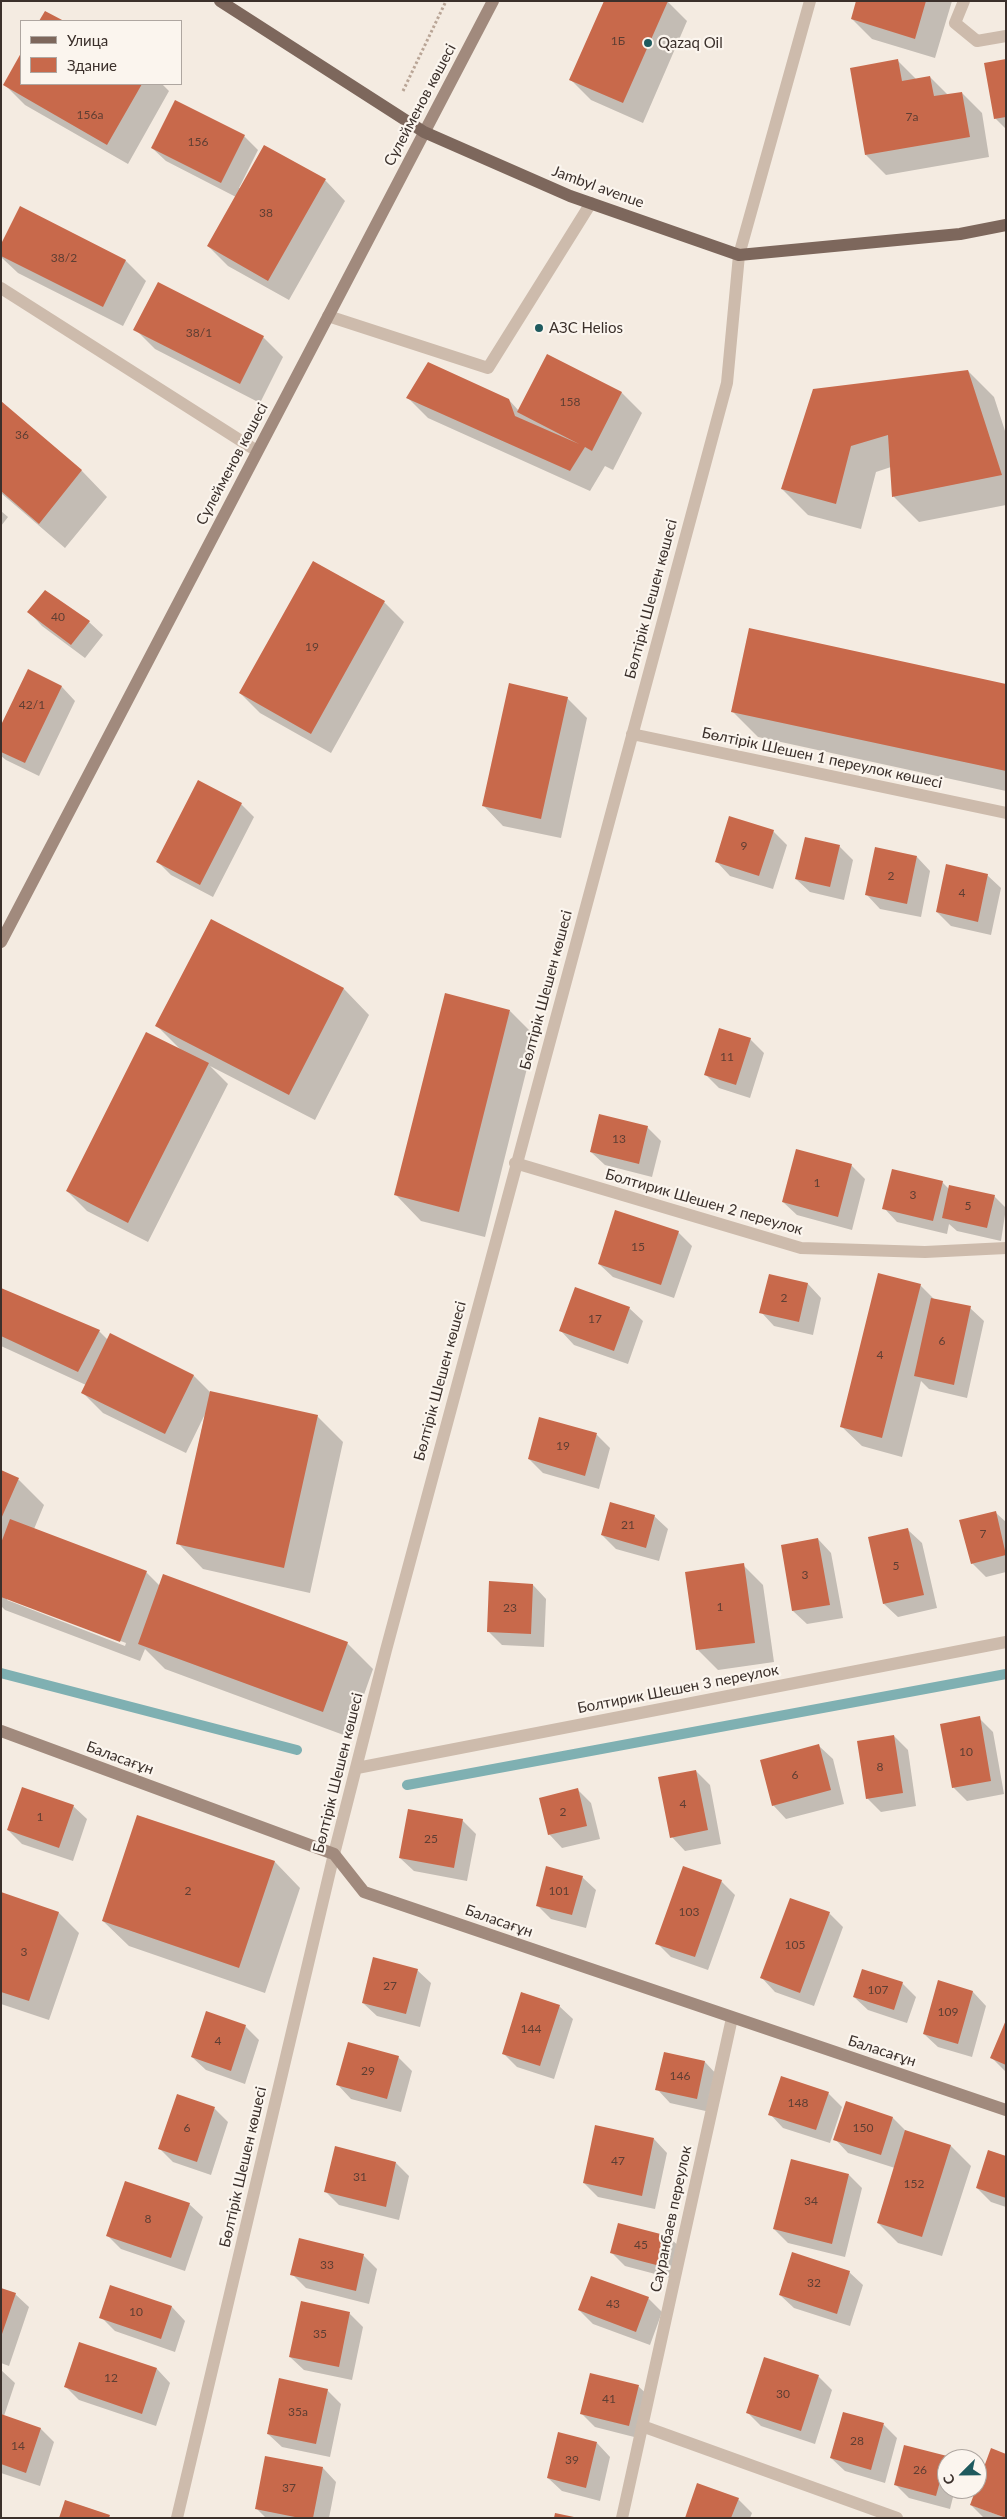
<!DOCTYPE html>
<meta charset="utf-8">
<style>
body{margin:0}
#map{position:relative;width:1007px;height:2519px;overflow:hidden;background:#f4ebe1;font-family:Lato,sans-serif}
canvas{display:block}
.frame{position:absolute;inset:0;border:2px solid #3b302b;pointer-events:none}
.legend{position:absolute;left:20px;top:20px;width:162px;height:65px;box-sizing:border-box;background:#fbf5ee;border:1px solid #aea6a0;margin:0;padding:6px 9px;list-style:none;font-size:15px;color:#3b302b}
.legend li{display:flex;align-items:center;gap:10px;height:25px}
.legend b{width:25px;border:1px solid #aea6a0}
.north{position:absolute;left:937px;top:2449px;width:50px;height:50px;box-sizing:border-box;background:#fbf5ee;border:1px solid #aea6a0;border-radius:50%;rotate:247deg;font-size:14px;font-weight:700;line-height:20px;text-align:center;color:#3b302b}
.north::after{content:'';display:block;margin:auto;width:18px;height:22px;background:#1f5a5e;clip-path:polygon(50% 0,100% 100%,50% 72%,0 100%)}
</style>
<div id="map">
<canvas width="1007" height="2519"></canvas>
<div class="frame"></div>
<ul class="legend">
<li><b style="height:6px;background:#7d675c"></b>Улица</li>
<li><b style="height:14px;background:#c8694b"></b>Здание</li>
</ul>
<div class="north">С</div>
</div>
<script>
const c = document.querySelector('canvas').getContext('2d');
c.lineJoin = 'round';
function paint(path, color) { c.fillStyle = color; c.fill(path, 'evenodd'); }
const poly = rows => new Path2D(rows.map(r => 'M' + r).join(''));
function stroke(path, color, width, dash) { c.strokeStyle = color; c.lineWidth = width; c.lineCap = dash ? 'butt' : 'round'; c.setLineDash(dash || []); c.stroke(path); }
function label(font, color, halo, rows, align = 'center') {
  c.font = font + ' Lato,sans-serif'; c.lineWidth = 4.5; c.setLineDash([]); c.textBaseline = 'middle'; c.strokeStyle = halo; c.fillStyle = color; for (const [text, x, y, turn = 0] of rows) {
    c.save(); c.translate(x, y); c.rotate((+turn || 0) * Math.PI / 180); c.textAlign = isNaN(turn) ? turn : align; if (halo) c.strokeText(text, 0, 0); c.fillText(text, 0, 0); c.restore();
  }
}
paint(poly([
 [667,1,687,21,643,123,591,100,571,80],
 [857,1,952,1,935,58,872,39,852,19],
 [21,56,21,84,162,84,169,91,128,164,25,105,5,85],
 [897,60,916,79,930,77,948,95,962,93,982,113,989,157,886,175,866,155],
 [1006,60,1006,129,995,118],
 [244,136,258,150,239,188,325,180,345,201,289,300,228,266,208,246,236,197,166,161,152,148],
 [21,208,126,261,146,281,123,326,18,273,1,257,1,247],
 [135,329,263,337,283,357,260,403,155,349],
 [548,355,622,393,642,413,613,470,605,466,590,491,428,418,408,398,509,400,519,411],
 [968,371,994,397,1006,434,1006,505,919,522,894,497,891,467,876,472,861,529,808,515,782,489],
 [1,402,82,471,107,497,65,548,1,493],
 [1,511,8,517,1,526],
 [384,602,404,622,331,753,260,713,240,693],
 [29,612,89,622,103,635,85,658,42,626],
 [29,671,62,687,75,701,39,776,6,760,1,756,1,728],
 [1006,685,1006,791,758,737,732,711],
 [567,698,587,718,561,838,503,826,483,805],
 [241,804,254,817,213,897,171,875,157,861],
 [773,831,787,845,773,889,730,876,717,862],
 [839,846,853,860,844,900,810,892,796,879],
 [917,857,930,871,921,917,880,909,867,895],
 [987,875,1001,888,991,935,951,926,937,912],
 [211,920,344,989,369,1015,315,1120,210,1066,228,1084,148,1242,87,1211,67,1191,182,1051,157,1026],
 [510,1011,535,1036,485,1237,421,1221,396,1195],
 [750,1039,764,1053,750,1098,719,1088,706,1075],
 [647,1127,661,1141,652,1177,605,1165,591,1152],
 [851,1165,865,1179,852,1230,797,1215,783,1202],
 [942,1182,949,1189,994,1196,1006,1208,1001,1241,957,1231,949,1224,947,1234,897,1222,884,1208],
 [678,1232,692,1246,674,1298,613,1277,599,1264],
 [770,1275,808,1284,821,1298,813,1335,774,1326,761,1312],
 [920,1285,935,1300,970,1308,984,1321,967,1398,929,1389,921,1381,902,1457,862,1446,841,1426],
 [1,1289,99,1331,108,1340,110,1335,194,1376,210,1392,317,1416,343,1442,310,1593,203,1569,178,1543,205,1414,186,1453,103,1413,83,1393,86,1385,1,1346],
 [629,1308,643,1321,628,1364,574,1345,561,1331],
 [540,1419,597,1435,610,1448,599,1489,543,1473,529,1459],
 [1,1472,19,1480,44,1505,34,1529,146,1572,160,1586,347,1643,373,1669,349,1737,165,1669,145,1649,140,1661,5,1610,1,1606],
 [7,1598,126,1643,125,1646,7,1600],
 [996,1513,1006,1522,1006,1572,986,1577,972,1563],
 [654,1516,668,1529,659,1561,616,1549,602,1535],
 [908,1530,922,1543,937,1608,898,1617,884,1604],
 [818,1539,831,1553,843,1618,807,1624,793,1611],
 [743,1565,763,1585,774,1662,718,1670,698,1650],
 [533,1585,546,1599,544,1647,502,1645,488,1631],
 [979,1718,993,1732,1004,1794,967,1801,953,1787],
 [894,1736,908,1750,916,1806,881,1812,867,1798],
 [819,1746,833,1759,844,1804,786,1819,773,1805],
 [696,1771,710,1785,721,1844,685,1851,672,1837],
 [578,1790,591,1803,600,1839,562,1848,549,1834],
 [73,1806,87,1819,73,1861,22,1844,8,1830],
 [138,1816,275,1862,300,1888,265,1993,129,1946,103,1921],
 [462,1820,476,1834,467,1881,414,1871,400,1858],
 [582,1877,596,1890,586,1928,551,1919,537,1905],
 [721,1881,735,1895,708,1970,671,1957,657,1943],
 [1,1894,59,1913,79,1933,49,2020,1,2004],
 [829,1913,843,1927,814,2006,775,1992,762,1978],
 [417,1970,431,1983,420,2027,377,2016,363,2003],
 [939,1982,973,1992,986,2006,972,2057,938,2047,924,2034],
 [902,1983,916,1997,907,2023,868,2010,854,1997],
 [559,2006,573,2019,554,2079,517,2067,503,2053],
 [1006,2024,1006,2072,992,2058],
 [245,2026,259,2040,245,2084,206,2070,192,2057],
 [665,2053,705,2062,718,2076,710,2112,670,2103,657,2089],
 [398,2057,412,2071,401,2112,351,2099,338,2085],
 [828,2093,842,2107,830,2143,783,2128,770,2114],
 [178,2096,215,2109,228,2122,211,2175,173,2162,160,2149],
 [893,2118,907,2132,951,2146,971,2166,942,2256,898,2243,878,2223,895,2168,848,2153,835,2139],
 [654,2139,667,2153,655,2209,598,2197,584,2183],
 [1006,2157,1006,2207,991,2202,977,2188],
 [396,2163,409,2176,399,2220,339,2205,325,2191],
 [849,2175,862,2188,845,2257,788,2243,774,2229],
 [189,2204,203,2217,185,2271,121,2249,108,2236],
 [671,2239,685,2252,678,2280,625,2266,612,2253],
 [364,2256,377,2269,369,2304,306,2288,292,2274],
 [849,2272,863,2285,850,2326,794,2308,780,2295],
 [1,2289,15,2294,29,2307,9,2366,1,2363],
 [648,2298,662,2312,650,2345,593,2324,579,2310],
 [172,2307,185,2321,175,2352,115,2331,101,2317],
 [349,2313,363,2327,352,2380,304,2370,290,2357],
 [157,2369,170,2383,156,2426,79,2400,66,2387],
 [1,2370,15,2383,4,2416,41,2429,54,2442,40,2486,1,2473],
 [818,2376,832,2390,815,2444,761,2426,748,2413],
 [638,2386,652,2399,642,2439,595,2427,582,2414],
 [327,2390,341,2404,330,2457,282,2447,268,2434],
 [843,2413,884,2425,897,2438,885,2483,845,2471,831,2458],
 [597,2443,610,2457,600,2501,562,2491,548,2478],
 [946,2457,948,2459,947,2489,955,2489,950,2509,909,2498,895,2484],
 [323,2468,336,2482,329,2518,266,2518,256,2508],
 [738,2499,752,2513,750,2518,686,2518],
 [971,2505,1006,2518,984,2518]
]), '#0003');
stroke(poly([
 [1,1673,297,1750],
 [407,1785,1006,1674]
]), '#7fb0b2', 10);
paint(poly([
 [604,1,668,1,623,103,569,80],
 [856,1,926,1,915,39,851,19],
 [45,11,64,21,39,21],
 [21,53,21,84,142,84,107,145,3,85],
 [898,59,902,81,930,76,934,96,962,92,970,137,865,155,850,68],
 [1006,59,1006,117,994,119,984,63],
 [175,100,245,135,221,183,151,148],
 [264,145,326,179,268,281,207,246],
 [20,206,126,260,103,307,1,256,1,244],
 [158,282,264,336,240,384,133,330],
 [547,354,622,392,592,451,585,447,570,471,406,398,428,362,509,399,515,416,579,444,517,412],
 [968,370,1002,475,892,497,888,435,851,446,836,504,781,489,813,389],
 [1,401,82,470,39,524,1,491],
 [313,561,385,601,311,734,239,693],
 [45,590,90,621,71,645,27,612],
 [749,628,1006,684,1006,771,731,712],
 [28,669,62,686,25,763,1,752,1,725],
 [509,683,568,697,541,819,482,806],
 [198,780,242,803,200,885,156,862],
 [729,816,774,830,759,876,715,862],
 [805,837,840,845,830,887,795,879],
 [875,847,917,856,907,904,865,895],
 [946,864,988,874,978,922,936,912],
 [211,919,344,988,289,1095,155,1026],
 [445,993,510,1010,459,1212,394,1195],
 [719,1028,751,1038,736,1085,704,1075],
 [146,1032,209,1063,128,1223,66,1191],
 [599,1114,648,1126,639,1164,590,1152],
 [796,1149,852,1164,838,1217,782,1202],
 [892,1169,943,1181,933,1221,882,1209],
 [949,1185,995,1195,987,1228,942,1218],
 [615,1210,679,1231,661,1285,598,1264],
 [878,1273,921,1284,882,1438,840,1427],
 [769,1274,808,1283,799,1322,759,1313],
 [575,1287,630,1307,614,1351,559,1331],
 [1,1288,100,1330,78,1372,1,1336],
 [931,1298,971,1306,954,1385,914,1376],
 [110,1333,194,1375,165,1434,81,1393],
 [210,1391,318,1415,284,1568,176,1544],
 [539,1417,597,1433,585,1476,528,1459],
 [1,1470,19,1478,1,1519],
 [610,1502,655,1515,646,1548,601,1535],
 [996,1511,1006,1555,971,1564,959,1520],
 [10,1519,147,1571,120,1642,1,1597,1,1543],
 [908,1528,924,1595,883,1604,868,1537],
 [818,1538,830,1605,792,1611,781,1545],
 [744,1563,755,1643,696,1650,685,1572],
 [163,1574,348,1642,323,1712,138,1644],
 [489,1581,533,1584,531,1634,487,1632],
 [980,1716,991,1781,952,1788,940,1724],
 [894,1735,903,1793,866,1799,857,1741],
 [819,1744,831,1790,772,1806,760,1760],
 [696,1770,708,1830,670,1838,658,1777],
 [22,1787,74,1805,59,1848,7,1830],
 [578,1788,587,1826,548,1835,539,1798],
 [408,1809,463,1819,454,1868,399,1858],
 [137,1815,275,1861,239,1968,102,1921],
 [546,1866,583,1876,572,1915,536,1906],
 [683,1866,722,1880,695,1957,655,1944],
 [1,1892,59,1912,29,2001,1,1992],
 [790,1898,830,1912,800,1993,760,1978],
 [373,1957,418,1969,406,2014,362,2003],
 [862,1969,903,1982,894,2010,853,1997],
 [938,1980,973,1991,958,2044,923,2034],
 [521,1992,560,2005,540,2066,502,2054],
 [206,2011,246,2025,231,2071,191,2057],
 [1006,2020,1006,2065,990,2058],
 [348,2042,399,2056,387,2099,336,2085],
 [664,2052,705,2061,697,2099,655,2090],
 [781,2076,829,2092,816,2130,768,2115],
 [177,2094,215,2107,197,2162,158,2149],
 [846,2101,893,2117,881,2155,833,2140],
 [595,2125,654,2138,642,2196,583,2183],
 [905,2130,951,2145,922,2237,877,2223],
 [335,2146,396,2162,386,2207,324,2192],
 [988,2150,1006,2156,1006,2198,976,2188],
 [791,2159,849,2174,832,2244,773,2229],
 [125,2181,190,2203,171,2258,106,2236],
 [618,2223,672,2237,664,2267,610,2253],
 [299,2238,364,2254,356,2291,290,2275],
 [792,2252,850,2271,837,2314,779,2295],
 [591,2276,649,2297,636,2332,578,2310],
 [110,2285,172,2306,161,2339,99,2318],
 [1,2288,16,2293,2,2334,1,2334],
 [301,2301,350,2312,339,2367,289,2357],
 [79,2342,157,2368,142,2414,64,2387],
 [764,2357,819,2375,801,2431,746,2413],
 [590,2373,639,2385,629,2426,580,2414],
 [279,2378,328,2389,316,2444,267,2434],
 [843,2412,884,2423,871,2470,830,2458],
 [1,2414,41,2428,26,2473,1,2464],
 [558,2432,597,2442,586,2488,547,2478],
 [904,2445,947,2456,936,2496,894,2485],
 [991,2448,1006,2454,1006,2518,970,2505],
 [265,2456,323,2467,313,2518,300,2518,255,2509],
 [697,2483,739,2498,731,2518,685,2518],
 [65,2500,110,2515,109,2518,59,2518],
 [555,2513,574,2517,574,2518,554,2518]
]), '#c8694b');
stroke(poly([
 [403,91,446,1]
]), '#b9a596', 3, [2.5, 2.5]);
stroke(poly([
 [964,1,955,23,977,41,1006,36],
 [739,255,810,1],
 [1,288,257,451],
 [328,316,488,368,591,203]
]), '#cdbbac', 12);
stroke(poly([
 [632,734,1006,813],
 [515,1163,801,1248,925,1252,1006,1248],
 [357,1768,1006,1642],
 [642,2426,897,2518],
 [177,2518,334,1854,386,1650,727,383,739,255],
 [622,2518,732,2018]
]), '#cdbbac', 12);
stroke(poly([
 [1,942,493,1],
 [1,1731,334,1854,364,1892,1006,2110]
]), '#a18a7d', 12);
stroke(poly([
 [220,1,424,132,570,196,739,255,960,234,1006,225]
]), '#7d675c', 12);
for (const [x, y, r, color] of [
 [648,43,5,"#1f5a5e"],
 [539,328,5,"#1f5a5e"]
]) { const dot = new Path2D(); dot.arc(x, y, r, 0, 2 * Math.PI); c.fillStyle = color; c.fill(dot); stroke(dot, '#fbf5ee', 2); }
label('12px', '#5e3e33', null, [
 ["1Б",618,41],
 ["156а",90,115],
 ["7а",912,117],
 ["156",198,142],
 ["38",266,213],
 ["38/2",64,258],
 ["38/1",199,333],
 ["158",570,402],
 ["36",22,435],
 ["40",58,617],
 ["19",312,647],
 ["42/1",32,705],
 ["9",744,846],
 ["2",891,876],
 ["4",962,893],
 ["11",727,1057],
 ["13",619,1139],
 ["1",817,1183],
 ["3",913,1195],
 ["5",968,1206],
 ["15",638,1247],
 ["2",784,1298],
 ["17",595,1319],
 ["6",942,1341],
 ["4",880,1355],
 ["19",563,1446],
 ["21",628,1525],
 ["7",983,1534],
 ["5",896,1566],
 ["3",805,1575],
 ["1",720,1607],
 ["23",510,1608],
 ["10",966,1752],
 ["8",880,1767],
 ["6",795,1775],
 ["4",683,1804],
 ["2",563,1812],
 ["1",40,1817],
 ["25",431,1839],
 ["2",188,1891],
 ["101",559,1891],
 ["103",689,1912],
 ["105",795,1945],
 ["3",24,1952],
 ["27",390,1986],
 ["107",878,1990],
 ["109",948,2012],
 ["144",531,2029],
 ["4",218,2041],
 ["29",368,2071],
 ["146",680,2076],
 ["148",798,2103],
 ["6",187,2128],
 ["150",863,2128],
 ["47",618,2161],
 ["31",360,2177],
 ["152",914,2184],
 ["34",811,2201],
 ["8",148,2219],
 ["45",641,2245],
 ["33",327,2265],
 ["32",814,2283],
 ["43",613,2304],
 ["10",136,2312],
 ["35",320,2334],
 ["12",111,2378],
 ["30",783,2394],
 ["41",609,2399],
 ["35а",298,2412],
 ["28",857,2441],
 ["14",18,2446],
 ["39",572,2460],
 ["26",920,2470],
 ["37",289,2488]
]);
label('15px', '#3b302b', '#fbf5ee', [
 ["Qazaq Oil",658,43],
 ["АЗС Helios",549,328]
], 'left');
label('15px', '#3b302b', '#fbf5ee', [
 ["Сүлейменов көшесі",420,105,-62],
 ["Jambyl avenue",598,187,20],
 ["Сүлейменов көшесі",232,464,-62],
 ["Бөлтірік Шешен көшесі",651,599,-75],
 ["Бөлтірік Шешен 1 переулок көшесі",822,758,12],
 ["Бөлтірік Шешен көшесі",546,990,-75],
 ["Болтирик Шешен 2 переулок",704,1202,16],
 ["Бөлтірік Шешен көшесі",440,1381,-75],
 ["Болтирик Шешен 3 переулок",678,1689,-11],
 ["Баласағұн",120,1758,20],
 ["Бөлтірік Шешен көшесі",338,1773,-76],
 ["Баласағұн",499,1921,19],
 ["Баласағұн",882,2051,18],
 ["Бөлтірік Шешен көшесі",243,2167,-77],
 ["Сауранбаев переулок",671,2219,-78]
]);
</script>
